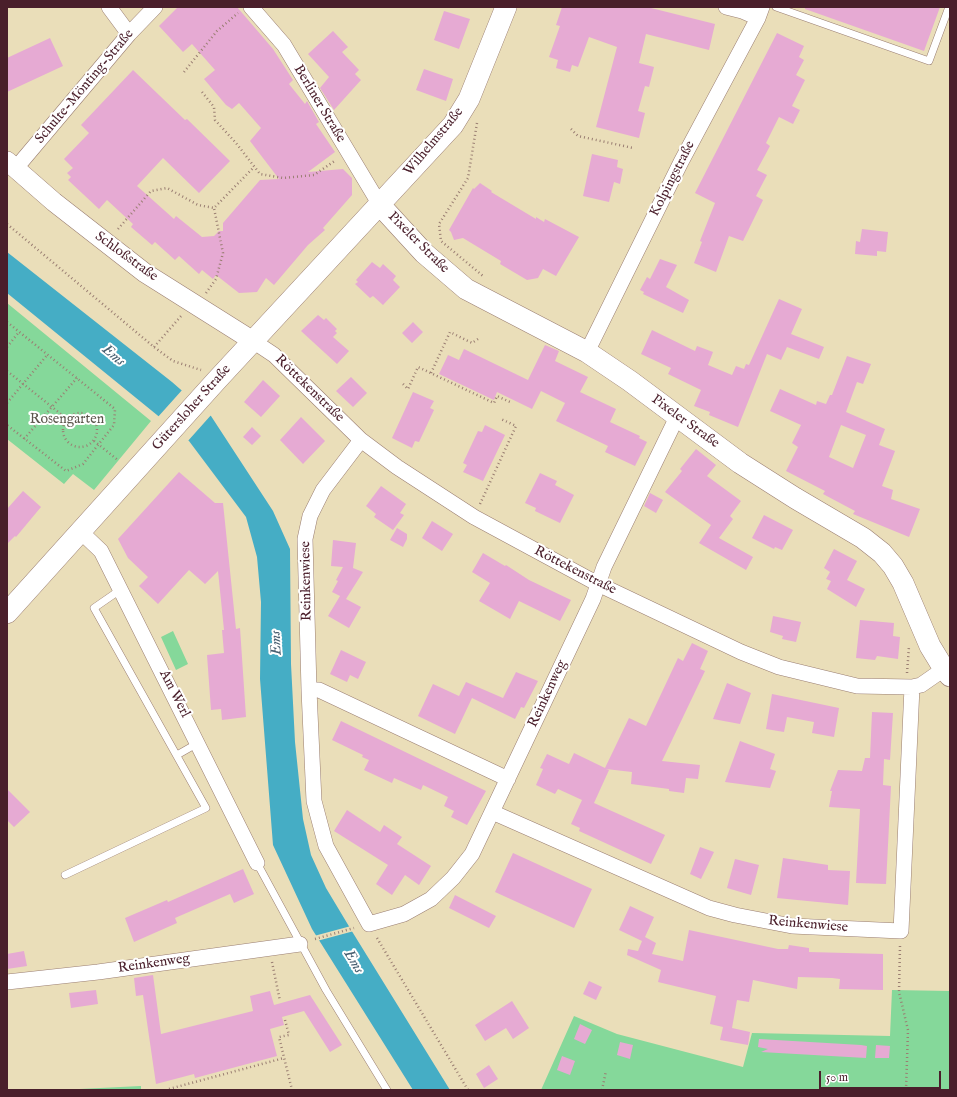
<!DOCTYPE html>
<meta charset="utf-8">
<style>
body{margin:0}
#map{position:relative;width:957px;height:1097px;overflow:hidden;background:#eadeb9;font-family:"IM FELL English",serif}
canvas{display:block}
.frame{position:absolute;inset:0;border:8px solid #4a1f2b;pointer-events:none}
.scale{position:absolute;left:819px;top:1071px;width:122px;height:18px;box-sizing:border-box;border:2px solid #4a1f2b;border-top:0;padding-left:5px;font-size:12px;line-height:14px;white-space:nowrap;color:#4a1f2b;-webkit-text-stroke:3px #fff;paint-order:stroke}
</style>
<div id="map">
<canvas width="957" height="1097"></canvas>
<div class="frame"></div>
<div class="scale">50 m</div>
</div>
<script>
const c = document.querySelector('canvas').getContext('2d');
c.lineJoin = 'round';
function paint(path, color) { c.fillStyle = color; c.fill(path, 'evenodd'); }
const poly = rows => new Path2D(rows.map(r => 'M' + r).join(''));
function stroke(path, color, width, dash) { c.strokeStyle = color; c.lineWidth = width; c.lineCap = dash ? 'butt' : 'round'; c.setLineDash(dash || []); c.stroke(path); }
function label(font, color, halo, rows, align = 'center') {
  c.font = font + ' "IM FELL English",serif'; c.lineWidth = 4; c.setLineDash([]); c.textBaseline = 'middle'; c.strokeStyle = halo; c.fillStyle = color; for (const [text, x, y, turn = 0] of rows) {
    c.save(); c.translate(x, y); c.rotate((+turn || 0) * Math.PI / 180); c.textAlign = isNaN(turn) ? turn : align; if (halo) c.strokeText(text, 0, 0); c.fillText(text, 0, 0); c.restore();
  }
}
paint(poly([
 [7,303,151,421,94,490,73,474,64,484,7,439],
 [173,631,188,664,176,670,161,637],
 [892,990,950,991,950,1090,541,1090,574,1016,617,1034,743,1067,752,1033,890,1036],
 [141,1086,141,1090,59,1090]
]), '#85d89a');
paint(poly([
 [7,252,172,382,211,416,273,511,290,549,291,664,295,742,303,819,311,855,326,888,353,933,450,1090,413,1090,312,929,273,845,260,679,261,602,257,557,246,517,189,441,7,293]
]), '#45adc5');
paint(poly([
 [183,389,212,414,187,442,157,418],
 [351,926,354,931,317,941,314,936]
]), '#eadeb9');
paint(poly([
 [178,7,237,7,273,49,293,80,289,84,305,104,307,101,319,122,316,124,335,152,308,172,343,169,352,178,352,195,323,228,325,230,308,245,274,285,266,278,257,292,239,293,216,275,213,279,202,270,199,274,179,256,175,260,155,242,152,245,131,227,133,224,107,200,99,209,68,180,71,177,67,173,73,168,64,159,89,133,81,125,133,70,185,120,187,119,230,161,199,193,163,158,137,186,174,219,176,216,202,237,214,236,219,231,223,231,223,223,260,180,279,179,250,141,261,128,239,103,232,109,226,105,204,79,215,70,192,44,183,52,159,26],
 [562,7,647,7,715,24,709,50,646,34,639,63,654,67,649,87,645,86,638,111,645,113,639,138,596,127,617,47,589,37,578,67,572,65,570,72,556,68,558,60,549,57,560,26,556,25],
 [805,7,940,7,924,51,805,9],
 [444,11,470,19,459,49,434,40],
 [333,31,348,47,342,52,359,70,355,74,361,80,334,110,320,88,329,77,308,54],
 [777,33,804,46,799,57,804,60,796,75,805,80,792,106,800,110,793,124,779,117,766,143,770,146,757,170,767,175,756,196,763,200,743,241,729,236,716,272,694,263,702,242,700,241,715,203,695,193],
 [50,38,63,66,7,92,7,58],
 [424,69,453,79,446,101,416,90],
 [592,154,618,160,617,167,623,169,620,184,614,182,609,202,583,196],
 [480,183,492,191,491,192,536,219,536,217,544,222,545,219,579,237,556,276,543,269,538,278,527,280,500,264,501,261,463,238,454,240,451,232,449,230,473,188,474,189],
 [862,229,888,232,886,252,877,251,877,256,855,254,856,241,860,242],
 [660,259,677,265,666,287,689,300,683,313,643,294,644,292,640,290,647,277,650,279],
 [372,262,380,268,383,264,396,276,393,280,400,287,383,305,373,296,370,298,355,284,358,282,356,280],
 [779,299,802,309,791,334,824,347,819,359,787,347,781,360,767,354,738,427,709,415,710,412,694,406,701,390,668,374,671,368,641,354,652,330,695,351,697,346,713,352,708,365,732,375,736,366,744,369,746,364,749,365],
 [318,315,324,320,326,318,337,329,335,331,337,333,333,337,349,351,337,364,301,331],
 [413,322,423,332,412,343,402,333],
 [545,345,559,351,555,361,588,377,580,392,616,409,610,422,640,436,639,438,647,442,635,466,605,452,608,446,556,421,565,403,541,391,532,409,497,392,494,400,439,374,448,355,459,360,464,349,528,380],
 [847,356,871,364,863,384,857,382,846,412,885,429,879,445,895,451,882,486,893,490,891,499,920,509,909,537,853,514,855,511,823,494,825,491,786,471,798,447,792,443,801,425,770,411,780,389,816,405,817,401,826,404,830,395,832,395],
 [841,425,866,435,853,468,829,457],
 [351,377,367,393,353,407,336,391],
 [263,380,280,396,261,417,244,402],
 [413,392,434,401,430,408,434,410,419,442,415,441,412,448,392,438],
 [301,417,325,441,303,464,280,440],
 [485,425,505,435,483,481,463,472,467,465,463,463,478,431,482,432],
 [252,427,261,436,252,445,243,437],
 [696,449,716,465,707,476,741,501,730,516,733,519,719,538,753,557,746,570,699,543,711,525,665,492,682,471,680,469],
 [179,472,215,503,223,503,236,629,240,628,246,717,222,720,221,709,211,710,207,655,224,653,222,630,224,630,218,571,205,584,189,570,158,604,139,586,148,577,128,558,118,539],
 [540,473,557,481,555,485,574,495,560,523,535,511,536,508,525,503],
 [381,486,406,504,400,513,404,515,393,530,374,517,376,514,366,506],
 [23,491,41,507,16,537,15,536,7,544,7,509],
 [650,493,663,500,656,513,644,506],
 [764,515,793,530,782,550,775,547,774,549,752,538],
 [432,521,453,534,442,551,422,538],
 [397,528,407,534,407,539,403,547,390,540],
 [333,540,356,543,353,568,363,572,346,599,361,607,349,628,328,616,340,596,332,592,338,581,336,580,343,567,331,566],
 [834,549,857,561,847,580,865,589,856,607,827,589,831,581,826,579,830,572,824,568],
 [483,553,505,566,506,565,529,580,571,600,560,621,519,601,510,619,479,601,490,583,472,572],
 [773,616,801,622,796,642,782,639,783,636,770,632],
 [860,620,894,623,893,636,900,637,898,659,877,656,875,660,856,658],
 [692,643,708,651,700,669,705,671,662,761,700,765,698,779,686,778,684,793,669,791,669,789,631,784,632,772,606,769,609,770,594,803,665,835,651,864,579,831,580,828,571,824,582,800,558,789,555,794,536,785,543,769,540,768,547,754,569,764,574,753,605,768,629,718,646,726,678,658,683,661],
 [341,650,366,662,358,679,350,675,347,682,330,674],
 [516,672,538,681,524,708,521,707,515,719,472,698,455,734,418,716,433,684,459,696,466,682,503,698],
 [727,683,751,693,740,724,713,719],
 [772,694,839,708,834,737,812,733,814,722,787,717,784,732,766,729],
 [872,712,893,713,890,760,884,759,883,785,891,786,886,884,856,883,860,809,829,807,832,791,830,791,838,770,862,771,865,758,870,758],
 [341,721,486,791,467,825,451,817,454,811,444,806,448,797,423,785,421,790,394,778,392,783,364,770,369,760,362,757,363,755,332,740],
 [740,741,775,754,770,769,776,771,770,788,725,782],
 [7,789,30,812,14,827,7,820],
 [347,810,380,832,384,825,402,837,397,844,431,866,419,885,405,875,392,895,376,884,388,865,334,831],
 [700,847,714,852,701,879,690,874],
 [513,853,592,889,574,928,495,892],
 [783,858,828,865,828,870,850,871,848,905,777,898],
 [735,859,759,865,751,895,727,888],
 [243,869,254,894,234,903,230,894,175,918,177,923,134,942,125,918,167,900,168,902],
 [455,895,496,916,489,928,449,908],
 [630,906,654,917,645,937,656,943,652,954,683,961,689,930,778,949,788,949,789,945,809,948,809,952,883,954,883,990,839,989,840,979,832,978,798,977,797,989,753,980,749,1002,737,1000,732,1028,750,1032,748,1045,720,1040,723,1027,710,1024,716,996,658,982,661,970,627,955,628,949,638,951,642,941,619,930],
 [24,951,27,966,7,969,7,954],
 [153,975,161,1034,253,1011,250,996,270,991,274,1005,310,995,342,1045,330,1052,304,1011,282,1017,284,1025,270,1029,277,1056,195,1078,194,1074,156,1084,143,995,136,996,134,978],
 [589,981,602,987,596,1000,583,994],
 [96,990,98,1004,71,1008,69,993],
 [512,1001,529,1028,513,1039,506,1028,485,1041,475,1025],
 [580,1024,592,1030,585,1044,574,1039],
 [759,1039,861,1045,867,1046,866,1058,761,1052,768,1049,758,1047],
 [620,1042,633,1045,630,1059,617,1055],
 [876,1045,890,1046,889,1058,875,1058],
 [562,1056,575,1061,570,1075,557,1070],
 [489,1065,498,1079,484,1088,476,1074]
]), '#e6aad3');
const service = poly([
 [776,7,929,61,949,7],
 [177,755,198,743],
 [257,863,326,990,387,1090],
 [65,875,206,808,94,608,120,590]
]);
const minor = poly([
 [109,7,129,34],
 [251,7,284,45,380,205],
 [726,7,742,11,758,18],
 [16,168,129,34,155,7],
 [253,341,274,355,361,440,397,467,474,517,598,584,741,652,779,667,857,686,912,687,921,685,944,669],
 [587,352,681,162,758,18,762,7],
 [361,440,323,490,310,516,305,539,309,690,314,801,326,846,369,924,404,914,431,899,453,878,472,854,593,599,604,567,677,417],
 [81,532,101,551,257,863],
 [309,690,319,690,508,779],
 [492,812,709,908,735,915,792,926,901,931,912,687],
 [7,982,98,972,300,944]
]);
const tertiary = poly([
 [7,161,54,202,145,273,253,341]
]);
const secondary = poly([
 [380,205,424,253,466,289,587,352,630,381,740,463,795,498,863,538,882,553,893,566,903,583,930,646,944,669,950,676],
 [7,613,216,381,453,125,469,99,506,7]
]);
stroke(service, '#9a7e72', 8);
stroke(minor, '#9a7e72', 16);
stroke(tertiary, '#9a7e72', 20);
stroke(secondary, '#9a7e72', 22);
stroke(poly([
 [184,72,217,31,238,13],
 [202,92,214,107,215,120,236,143,260,174,283,178,314,175,336,160],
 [477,123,468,178,439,224,441,241,483,276],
 [571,129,578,136,633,148],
 [7,224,154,347,173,361,201,370],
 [118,229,151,191,167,188,198,205,214,208,254,167],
 [206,293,216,279,223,253,214,208],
 [7,322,115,409,114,425,98,445,83,464,66,471,7,425],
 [7,347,19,332],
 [154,347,182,315],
 [7,371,67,419],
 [431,373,450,332,472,343,478,339],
 [403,384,408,389,418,367,494,403,497,396,510,402],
 [7,403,48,354],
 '63 430a17 17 0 1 1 34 0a17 17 0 1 1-34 0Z',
 [24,439,77,378],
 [94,441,119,461],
 [480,504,516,426,501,419],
 [907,673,909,646],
 [377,938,468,1090],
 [315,939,354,928],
 [900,946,899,992,908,1030,906,1090],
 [272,962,280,1001],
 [285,1020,289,1035,279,1037,292,1090],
 [169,1089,284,1058],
 [602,1090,606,1071]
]), '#9a7e72', 2.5, [1, 3]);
stroke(service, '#fff', 7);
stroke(minor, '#fff', 15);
stroke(tertiary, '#fff', 19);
stroke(secondary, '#fff', 21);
label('14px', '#4a1f2b', '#fff', [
 ["Schulte-Mönting-Straße",85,87,-50],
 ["Berliner Straße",319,104,59],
 ["Wilhelmstraße",434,142,-50],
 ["Kolpingstraße",673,179,-63],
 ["Pixeler Straße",418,243,45],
 ["Schloßstraße",126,257,36],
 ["Röttekenstraße",309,389,44],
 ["Gütersloher Straße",192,408,-48],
 ["Pixeler Straße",685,422,36],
 ["Röttekenstraße",575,571,27],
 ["Reinkenwiese",307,581,-91],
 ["Am Werl",174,694,63],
 ["Reinkenweg",548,694,-65],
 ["Reinkenwiese",808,925,5],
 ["Reinkenweg",154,964,-8]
]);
label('14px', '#5c564c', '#fff', [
 ["Rosengarten",67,420]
]);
label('italic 15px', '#485f70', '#fff', [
 ["Ems",113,356,40],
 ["Ems",277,643,-93],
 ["Ems",353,962,59]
]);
</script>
